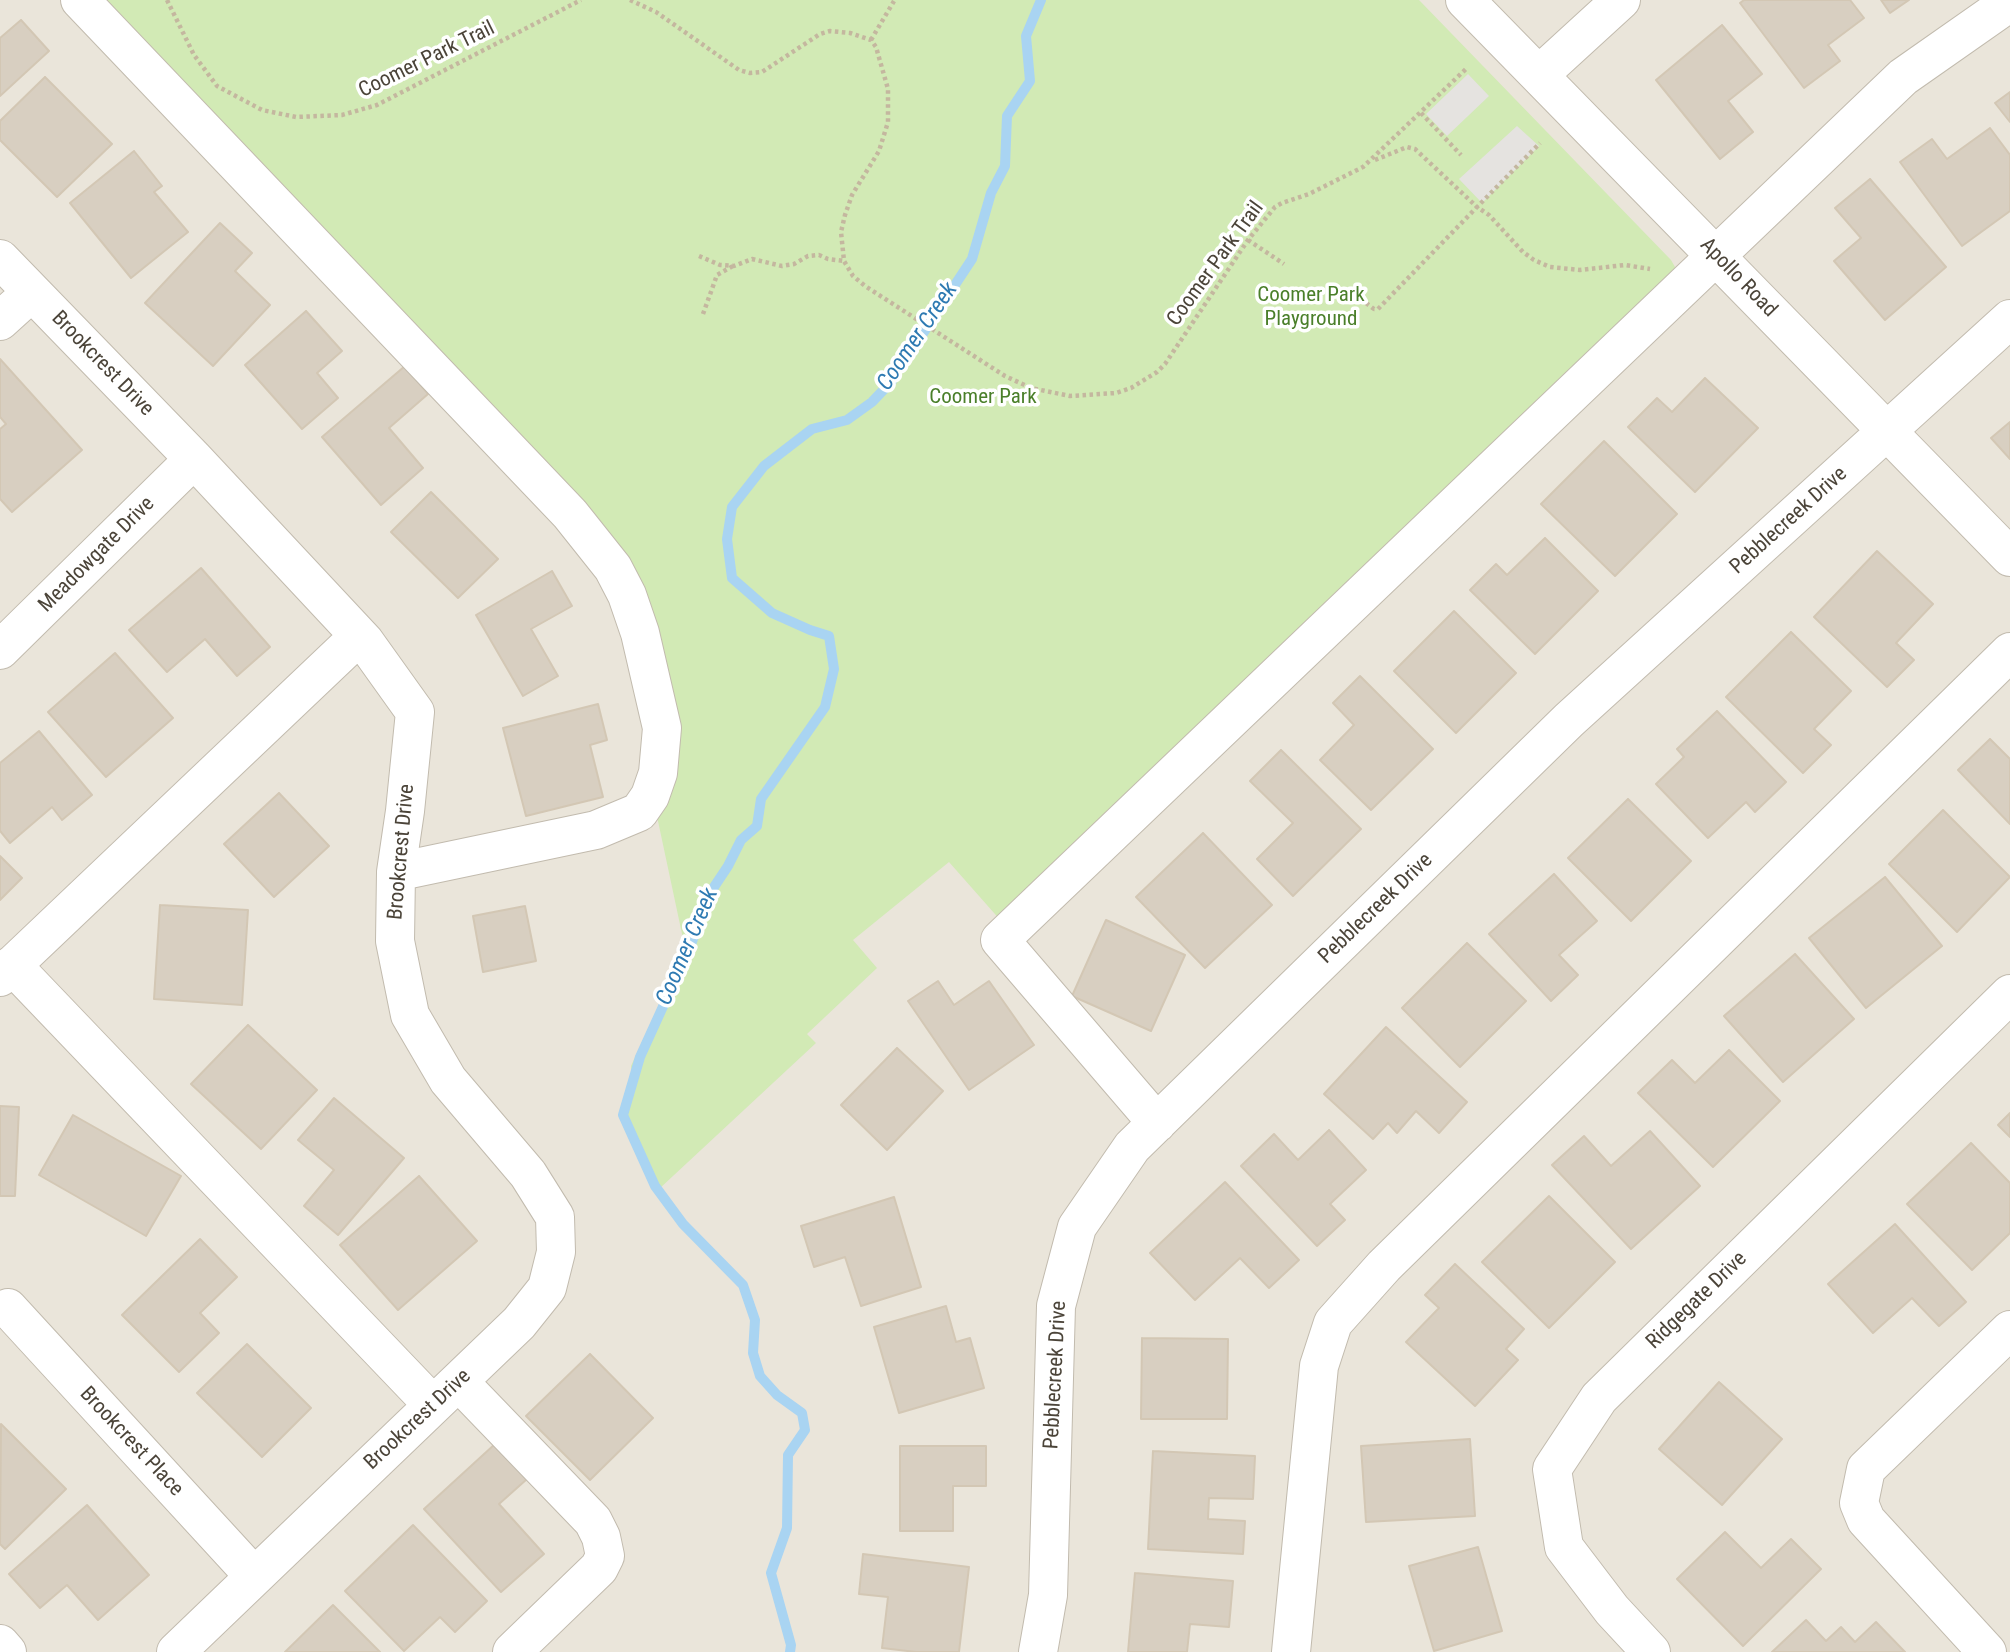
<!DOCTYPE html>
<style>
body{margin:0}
canvas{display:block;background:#f6f3ec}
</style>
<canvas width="2010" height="1652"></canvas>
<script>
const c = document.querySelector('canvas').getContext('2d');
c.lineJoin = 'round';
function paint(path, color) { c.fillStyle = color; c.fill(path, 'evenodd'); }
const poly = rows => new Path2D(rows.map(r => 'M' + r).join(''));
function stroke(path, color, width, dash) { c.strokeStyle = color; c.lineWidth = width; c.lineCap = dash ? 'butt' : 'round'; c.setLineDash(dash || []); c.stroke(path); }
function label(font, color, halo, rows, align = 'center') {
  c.font = font + ' "Roboto Condensed",sans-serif'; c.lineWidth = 7; c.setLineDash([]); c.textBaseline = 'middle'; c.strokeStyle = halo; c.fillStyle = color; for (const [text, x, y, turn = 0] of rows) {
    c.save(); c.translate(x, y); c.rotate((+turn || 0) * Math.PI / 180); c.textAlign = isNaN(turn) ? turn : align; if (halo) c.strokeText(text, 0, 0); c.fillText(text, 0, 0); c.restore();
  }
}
paint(poly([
 [0,0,2010,0,2010,1652,0,1652]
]), '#eae5da');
paint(poly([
 [95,0,1419,0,1671,260,1675,267,1673,280,1002,922,949,862,853,940,877,968,807,1034,816,1043,659,1189,633,1138,625,1115,632,1090,631,1066,685,948,655,807,650,634]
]), '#d2eab5');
paint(poly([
 [1468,74,1489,96,1447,136,1426,114],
 [1517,126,1539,146,1482,203,1459,179]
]), '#e5e3e0');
stroke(poly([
 [790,1652,791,1645,771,1573,787,1528,788,1455,805,1430,802,1413,777,1395,760,1376,753,1353,755,1320,743,1285,683,1224,655,1186,623,1115,640,1057,691,945,706,899,728,866,741,840,757,826,761,799,825,707,834,669,829,636,810,630,772,613,732,578,727,539,732,507,764,466,812,429,847,420,872,402,892,381,900,361,918,341,972,259,991,193,1005,166,1007,116,1030,81,1026,36,1041,0]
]), '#a9d4f2', 10);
const building = poly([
 [1744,0,1850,0,1864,18,1828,45,1840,61,1804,88,1740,3,1744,0],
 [1881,0,1909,0,1890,13,1881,0],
 [21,20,49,51,0,96,0,38,21,20],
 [1722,25,1762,74,1728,101,1753,132,1720,159,1656,80,1722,25],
 [45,77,112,144,57,197,0,140,0,121,45,77],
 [2010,92,2010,122,1995,103,2010,92],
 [1990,128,2010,155,2010,211,1962,246,1900,162,1932,139,1947,159,1990,128],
 [134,151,162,186,154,192,188,232,131,278,70,203,134,151],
 [1870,179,1946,267,1885,320,1834,261,1861,238,1835,208,1870,179],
 [220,223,252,253,235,271,270,305,213,366,145,303,220,223],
 [306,311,342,351,317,373,338,398,302,429,245,365,306,311],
 [0,359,82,450,12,512,0,499,0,429,6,424,0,417,0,359],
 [405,366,428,394,389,428,423,468,381,505,322,437,405,366],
 [1705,378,1758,428,1695,492,1628,427,1657,398,1672,412,1705,378],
 [2010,422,2010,459,1991,438,2010,422],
 [1604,441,1677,514,1615,576,1541,504,1604,441],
 [431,492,498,559,458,598,391,532,431,492],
 [1545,538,1598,591,1535,654,1470,590,1496,564,1507,575,1545,538],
 [1877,551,1933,604,1896,643,1914,660,1887,687,1814,617,1877,551],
 [201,568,270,647,237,676,205,639,167,672,129,630,201,568],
 [552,571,572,606,531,629,558,676,523,696,476,615,552,571],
 [1454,611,1516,673,1456,733,1394,671,1454,611],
 [1791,632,1851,691,1814,729,1831,745,1803,773,1726,697,1791,632],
 [115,653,173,718,106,777,48,712,115,653],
 [1360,676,1433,749,1371,810,1320,760,1354,725,1333,703,1360,676],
 [598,704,607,740,590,745,603,797,526,816,503,728,598,704],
 [1717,711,1786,782,1755,812,1746,802,1708,838,1656,784,1684,757,1677,749,1717,711],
 [39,731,92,795,62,820,52,807,10,843,0,831,0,763,39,731],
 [1990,739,2010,759,2010,824,1958,770,1990,739],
 [1281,750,1361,829,1293,896,1257,859,1293,823,1250,781,1281,750],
 [279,793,329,846,274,897,224,844,279,793],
 [1628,799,1691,861,1631,921,1568,858,1628,799],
 [1943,810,2010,877,1957,932,1889,864,1943,810],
 [1203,833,1272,905,1205,968,1136,897,1203,833],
 [0,856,22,878,0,900,0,856],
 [1554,874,1597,921,1559,955,1578,975,1551,1001,1489,934,1554,874],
 [1885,877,1942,946,1866,1008,1809,938,1885,877],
 [160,905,248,910,242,1005,154,999,160,905],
 [525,906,536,961,483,972,473,916,525,906],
 [1106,920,1185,955,1151,1031,1072,996,1106,920],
 [1467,943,1526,1001,1460,1067,1402,1008,1467,943],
 [1795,954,1854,1019,1783,1082,1724,1016,1795,954],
 [938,981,954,1005,989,981,1034,1045,969,1090,908,1001,938,981],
 [248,1025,317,1090,261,1149,191,1084,248,1025],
 [1386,1027,1467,1102,1439,1133,1416,1111,1397,1133,1388,1123,1373,1139,1324,1094,1386,1027],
 [897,1048,943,1091,887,1150,841,1105,897,1048],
 [1729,1050,1780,1101,1713,1167,1638,1093,1672,1060,1695,1083,1729,1050],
 [334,1098,404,1158,338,1235,304,1206,334,1170,298,1140,334,1098],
 [0,1106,19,1107,15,1196,0,1196,0,1106],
 [2010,1113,2010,1137,1998,1125,2010,1113],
 [73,1115,181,1176,146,1236,39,1175,73,1115],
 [1329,1130,1366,1170,1330,1204,1345,1220,1317,1246,1241,1166,1274,1134,1298,1160,1329,1130],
 [1650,1131,1700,1186,1631,1249,1552,1165,1584,1136,1611,1166,1650,1131],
 [1971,1143,2010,1183,2010,1233,1972,1270,1907,1204,1971,1143],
 [419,1176,477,1241,398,1310,340,1245,419,1176],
 [1225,1182,1299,1260,1269,1288,1240,1258,1195,1300,1150,1253,1225,1182],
 [1549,1196,1615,1262,1549,1328,1482,1262,1549,1196],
 [894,1197,921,1287,861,1306,845,1257,814,1267,801,1226,894,1197],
 [1895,1224,1966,1302,1939,1326,1912,1298,1873,1333,1828,1284,1895,1224],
 [200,1239,237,1277,200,1313,219,1333,179,1372,122,1315,200,1239],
 [1455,1264,1524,1329,1506,1349,1518,1360,1475,1406,1406,1342,1439,1308,1425,1295,1455,1264],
 [946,1306,956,1342,970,1338,984,1388,899,1413,874,1327,946,1306],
 [1142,1338,1228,1339,1227,1419,1141,1419,1142,1338],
 [247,1344,311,1408,262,1457,197,1393,247,1344],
 [590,1354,653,1418,590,1480,526,1416,590,1354],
 [1719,1382,1782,1439,1722,1505,1659,1449,1719,1382],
 [1,1424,66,1489,5,1549,0,1544,1,1424],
 [1470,1439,1475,1516,1366,1522,1361,1446,1470,1439],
 [495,1444,527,1479,499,1504,544,1554,501,1592,424,1509,495,1444],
 [900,1446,986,1446,986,1486,953,1486,953,1531,900,1531,900,1446],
 [1153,1451,1255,1456,1253,1499,1209,1498,1208,1519,1245,1521,1243,1554,1148,1549,1153,1451],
 [87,1505,149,1575,98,1620,67,1585,40,1608,9,1574,87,1505],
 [413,1525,487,1601,455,1632,440,1617,404,1651,345,1591,413,1525],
 [1725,1532,1761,1568,1791,1539,1821,1569,1743,1646,1677,1579,1725,1532],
 [1478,1547,1502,1631,1434,1651,1409,1566,1478,1547],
 [863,1554,969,1567,959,1652,916,1652,882,1648,888,1597,859,1594,863,1554],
 [1135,1573,1233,1581,1229,1627,1190,1624,1187,1652,1128,1652,1135,1573],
 [333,1605,380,1652,285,1652,333,1605],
 [1806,1620,1826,1641,1841,1627,1855,1642,1876,1622,1905,1652,1772,1652,1806,1620]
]);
paint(building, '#d8cfc1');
stroke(building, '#d3c7b4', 2);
const minor = poly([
 [80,0,570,514,613,568,627,595,640,633,662,728,658,773,650,796,639,812,596,830,396,872],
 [1465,0,2010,557],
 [1539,75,1621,0],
 [0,259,194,459,365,642,415,712,405,811,396,872,395,941,410,1015,448,1080,528,1174,555,1217,556,1252,547,1288,519,1323,176,1652],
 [0,321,32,292],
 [0,650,194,459],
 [12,965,433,1405],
 [0,977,359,636],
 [1157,1123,1000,940,1903,77,2010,2],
 [8,1308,254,1576],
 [459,1382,593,1521,601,1537,605,1556,599,1568,512,1652],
 [0,1644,7,1652],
 [1038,1652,1048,1595,1056,1306,1077,1227,1132,1147,1569,720,2010,319],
 [1291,1652,1319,1366,1333,1323,1384,1266,2010,652],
 [1651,1652,1612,1610,1564,1547,1552,1469,1599,1398,2010,994],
 [1987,1652,1866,1520,1859,1503,1866,1469,2010,1330]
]);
stroke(minor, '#c2bbae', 40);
stroke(poly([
 [167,0,194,55,217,86,262,110,296,117,342,115,377,105,581,0],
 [630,0,656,12,739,70,750,73,762,72,820,34,830,31,850,33,871,40,876,47,888,89,888,122,879,151,852,195,845,215,841,232,844,261,853,276,865,286,1005,376,1031,388,1070,396,1116,393,1131,388,1157,372,1165,364,1248,240,1275,207,1282,203,1309,194,1363,167,1468,67],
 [871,40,894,1],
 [1421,113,1461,155],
 [1375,160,1407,147,1415,149,1477,207,1540,143],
 [1248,240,1284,264],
 [699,256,720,265,734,266,752,259,782,266,794,264,808,256,819,255,828,259,844,261],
 [1366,303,1374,309,1378,309,1477,207,1489,215,1523,252,1534,260,1550,267,1580,270,1625,265,1650,269],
 [703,314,717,275,733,266]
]), '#c4b79f', 4.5, [3.5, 3.5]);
stroke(minor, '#fff', 38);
label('21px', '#4b4439', '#fff', [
 ["Coomer Park Trail",427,60,-26],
 ["Coomer Park Trail",1216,264,-54],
 ["Apollo Road",1738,278,46],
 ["Brookcrest Drive",102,364,46],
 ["Pebblecreek Drive",1789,521,-42],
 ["Meadowgate Drive",97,555,-45],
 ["Brookcrest Drive",402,852,-85],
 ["Pebblecreek Drive",1376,909,-44],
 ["Ridgegate Drive",1697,1301,-44],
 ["Pebblecreek Drive",1056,1375,-87],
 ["Brookcrest Drive",418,1420,-43],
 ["Brookcrest Place",131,1442,47]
]);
label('21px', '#4a7f2a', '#fff', [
 ["Coomer Park",1311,296],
 ["Playground",1311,320],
 ["Coomer Park",983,398]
]);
label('italic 23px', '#2e7ab2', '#fff', [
 ["Coomer Creek",918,337,-56],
 ["Coomer Creek",688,947,-67]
]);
</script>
